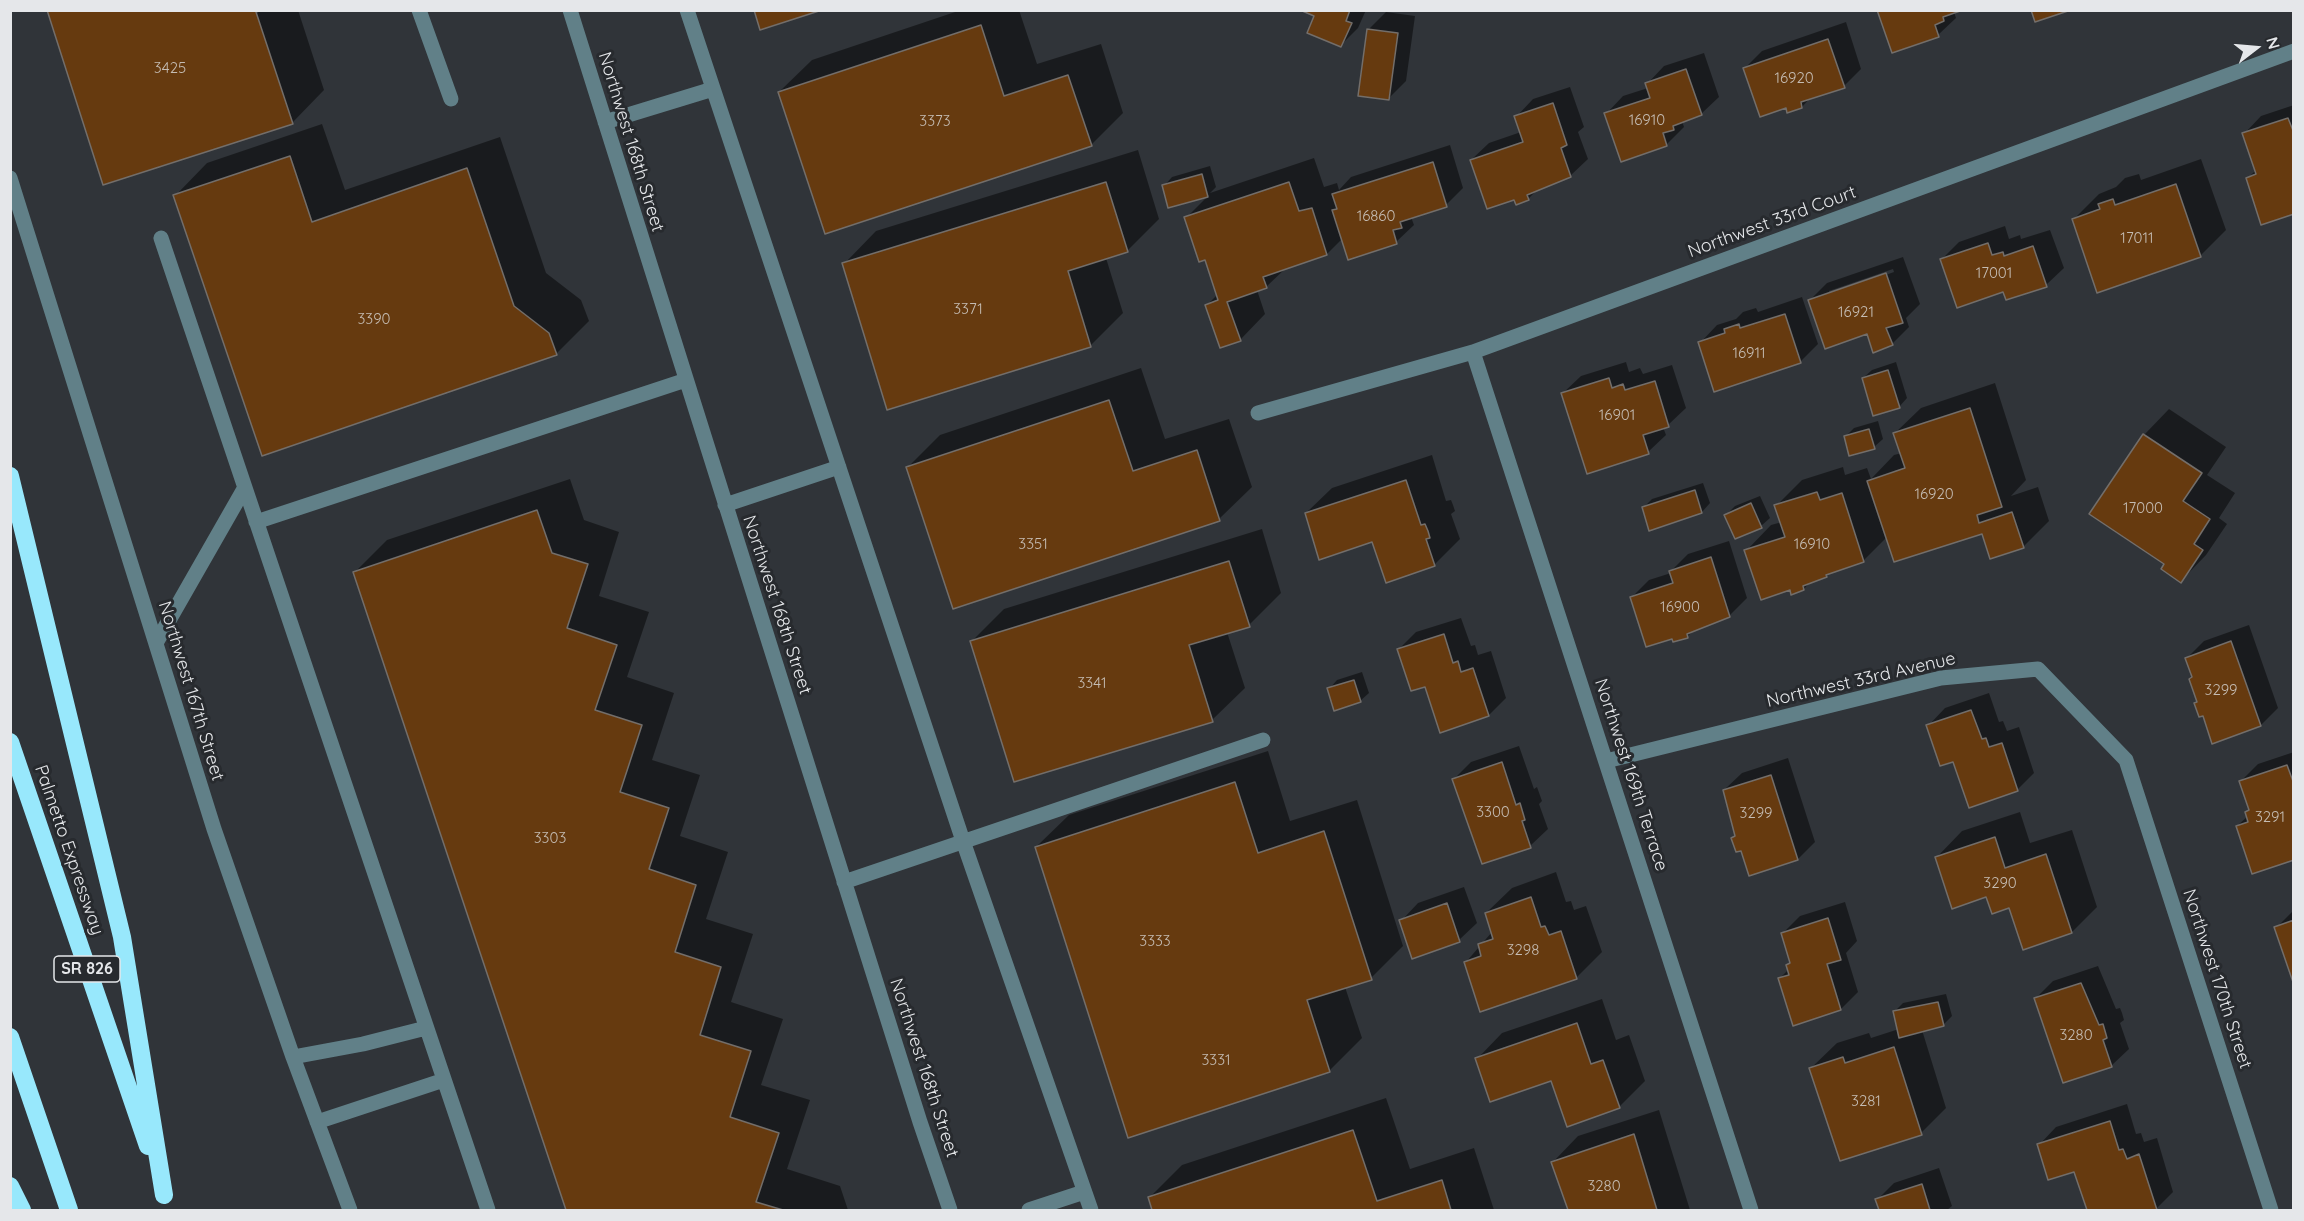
<!DOCTYPE html>
<style>
body{margin:0}
#map{position:relative;width:2304px;height:1221px;overflow:hidden;background:#303439;font-family:Quicksand,sans-serif}
canvas{display:block}
.frame{position:absolute;inset:0;border:12px solid #e5e7ea;pointer-events:none}
.north{position:absolute;left:2226px;top:18px;width:60px;height:60px;-webkit-text-stroke:4px #272a2e;paint-order:stroke;rotate:74deg;font-size:16px;font-weight:700;line-height:24px;text-align:center;color:#e5e7ea}
.north::after{content:'';display:block;margin:auto;width:21px;height:27px;background:#e5e7ea;clip-path:polygon(50% 0,100% 100%,50% 72%,0 100%)}
</style>
<div id="map">
<canvas width="2304" height="1221"></canvas>
<div class="frame"></div>
<div class="north">N</div>
</div>
<script>
const c = document.querySelector('canvas').getContext('2d');
c.lineJoin = 'round';
function paint(path, color) { c.fillStyle = color; c.fill(path, 'evenodd'); }
const poly = rows => new Path2D(rows.map(r => 'M' + r).join(''));
function stroke(path, color, width, dash) { c.strokeStyle = color; c.lineWidth = width; c.lineCap = dash ? 'butt' : 'round'; c.setLineDash(dash || []); c.stroke(path); }
function label(font, color, halo, rows, align = 'center') {
  c.font = font + ' Quicksand,sans-serif'; c.lineWidth = 6; c.setLineDash([]); c.textBaseline = 'middle'; c.strokeStyle = halo; c.fillStyle = color; for (const [text, x, y, turn = 0] of rows) {
    c.save(); c.translate(x, y); c.rotate((+turn || 0) * Math.PI / 180); c.textAlign = isNaN(turn) ? turn : align; if (halo) c.strokeText(text, 0, 0); c.fillText(text, 0, 0); c.restore();
  }
}
paint(poly([
 [48,10,298,10,324,90,292,123],
 [961,10,1019,10,1037,64,1101,44,1123,113,1091,145,779,92,812,60],
 [1304,10,1366,10,1358,28,1341,45,1316,16],
 [1879,10,1954,12,1956,18,1938,35],
 [1386,12,1415,16,1406,81,1389,98,1368,30],
 [1846,22,1861,69,1844,86,1811,97,1802,107,1787,106,1745,68,1762,51],
 [1704,53,1719,97,1701,114,1682,121,1684,127,1666,145,1606,114,1623,96,1648,88,1647,84,1664,66],
 [1570,87,1584,127,1578,132,1588,159,1570,176,1538,189,1528,199,1515,198,1471,160,1489,143,1521,132,1516,117,1533,99],
 [2294,105,2294,213,2248,178,2256,170,2244,134,2261,116],
 [322,124,345,190,500,137,546,273,581,300,589,321,556,354,175,196,207,163],
 [1450,145,1463,188,1446,205,1411,217,1414,225,1396,242,1343,238,1327,254,1286,268,1266,287,1257,290,1265,314,1240,340,1207,305,1218,294,1206,258,1186,218,1209,195,1169,206,1164,186,1172,177,1210,166,1216,187,1210,193,1314,158,1324,187,1337,183,1339,190,1351,177],
 [1138,150,1159,219,1127,251,1106,258,1123,313,1090,346,844,264,876,231],
 [2201,159,2226,230,2200,256,2074,219,2099,194,2116,187,2125,178,2139,174,2141,180],
 [2005,226,2009,239,2020,235,2021,239,2050,230,2064,268,2046,285,1942,259,1959,242],
 [1903,257,1920,304,1906,318,1909,327,1892,344,1810,300,1827,283],
 [1893,269,1894,272,1829,295,1829,291],
 [1802,297,1818,344,1800,362,1700,343,1717,325,1736,319,1743,312,1756,308,1758,312],
 [1626,362,1629,372,1640,368,1643,374,1672,365,1686,408,1668,425,1663,427,1666,435,1648,452,1563,393,1581,376],
 [1896,362,1907,398,1899,407,1863,378,1872,370],
 [1141,368,1165,439,1229,419,1252,487,1219,519,908,467,940,435],
 [1995,383,2026,480,2011,496,2038,487,2049,521,2023,547,1983,532,1887,537,1864,560,1831,571,1826,576,1811,581,1804,589,1791,588,1746,551,1771,525,1782,522,1776,506,1802,480,1843,467,1845,475,1867,468,1871,479,1894,455,1902,453,1895,433,1921,408],
 [2169,409,2226,447,2207,475,2235,493,2219,518,2227,524,2206,555,2181,581,2166,563,2091,514,2144,435],
 [1878,421,1883,439,1874,447,1845,437,1854,428],
 [1432,455,1446,501,1451,500,1453,505,1455,511,1451,514,1460,539,1434,565,1306,513,1332,488],
 [570,479,584,520,619,532,599,596,649,612,627,677,674,693,652,760,700,775,680,836,728,852,706,919,753,934,731,1002,783,1019,761,1085,810,1100,787,1169,840,1186,848,1210,568,1210,355,572,387,540],
 [1703,483,1710,503,1702,512,1643,508,1652,499],
 [1760,496,1770,518,1761,526,1726,515,1735,506],
 [1262,529,1281,593,1249,625,1227,632,1245,688,1212,720,972,641,1004,609],
 [1729,541,1747,598,1729,616,1695,629,1687,637,1673,637,1632,597,1649,580,1671,573,1671,571,1688,554],
 [1461,618,1471,646,1475,645,1478,655,1491,651,1506,698,1489,715,1426,685,1398,650,1416,632],
 [2249,625,2278,708,2261,725,2204,714,2187,658,2204,641],
 [1362,672,1369,693,1360,701,1329,689,1337,680],
 [1989,693,1999,722,2003,721,2007,731,2019,727,2034,773,2017,790,1954,760,1928,726,1945,708],
 [1519,746,1534,789,1537,787,1542,801,1539,804,1548,829,1530,846,1454,779,1471,762],
 [1268,751,1290,821,1357,800,1403,946,1371,978,1345,987,1362,1038,1329,1071,1036,847,1069,815],
 [2294,752,2294,859,2237,826,2248,816,2246,812,2250,808,2241,781,2258,764],
 [1788,758,1815,842,1798,859,1736,835,1724,790,1742,773],
 [2020,812,2030,843,2072,830,2097,907,2072,932,1987,895,1937,857,1962,831],
 [1556,872,1566,902,1571,901,1574,910,1586,906,1602,952,1576,978,1466,962,1492,932,1486,913,1512,888],
 [1464,887,1477,923,1459,940,1401,921,1418,903],
 [1845,902,1857,941,1846,953,1858,992,1841,1009,1780,978,1789,969,1788,965,1791,961,1783,933,1800,916],
 [2294,910,2294,980,2276,928],
 [2098,966,2116,1009,2120,1008,2122,1013,2124,1020,2120,1023,2129,1049,2111,1066,2036,998,2053,981],
 [1946,994,1952,1016,1943,1025,1922,1030,1946,1108,1921,1133,1811,1068,1837,1043,1869,1033,1871,1038,1899,1029,1894,1012,1903,1003],
 [1602,999,1616,1040,1629,1035,1645,1081,1620,1106,1568,1125,1552,1079,1477,1059,1502,1033],
 [1386,1098,1410,1169,1474,1148,1494,1210,1153,1210,1149,1198,1182,1165],
 [2127,1104,2136,1134,2141,1133,2144,1142,2157,1138,2173,1192,2156,1209,2152,1210,2088,1210,2075,1170,2039,1145,2056,1127],
 [1659,1110,1690,1210,1569,1210,1553,1162,1578,1136],
 [1939,1168,1952,1206,1947,1210,1880,1210,1877,1200,1894,1183]
]), '#0007');
const building = poly([
 [47,10,262,10,256,12,293,124,103,185,47,10],
 [754,10,822,10,760,30,754,10],
 [1300,10,1350,10,1346,21,1352,23,1341,47,1307,33,1314,16,1300,10],
 [1877,10,1963,10,1943,17,1944,21,1935,25,1939,37,1892,53,1877,10],
 [2031,10,2071,10,2035,22,2031,10],
 [981,25,1004,96,1068,75,1092,146,825,234,778,92,981,25],
 [1367,29,1398,33,1389,100,1358,96,1367,29],
 [1828,39,1845,88,1801,102,1802,108,1787,113,1786,108,1760,117,1743,68,1828,39],
 [1686,69,1702,115,1673,126,1674,130,1663,133,1667,146,1621,162,1604,113,1650,98,1645,83,1686,69],
 [1553,103,1567,145,1561,148,1571,177,1527,195,1529,200,1516,205,1514,200,1487,209,1470,160,1523,142,1514,116,1553,103],
 [2288,118,2294,133,2294,214,2261,225,2246,178,2256,174,2242,133,2288,118],
 [290,156,312,222,467,168,514,306,549,333,557,355,262,456,173,195,290,156],
 [1433,162,1447,207,1400,222,1402,228,1393,230,1397,244,1348,260,1332,210,1337,209,1332,194,1433,162],
 [1202,174,1208,197,1168,208,1162,185,1202,174],
 [1106,182,1128,252,1068,271,1091,347,887,410,842,263,1106,182],
 [1289,182,1299,211,1312,208,1327,255,1263,277,1267,288,1227,302,1241,341,1220,348,1205,305,1218,300,1205,260,1199,262,1184,217,1289,182],
 [2176,184,2201,257,2097,293,2072,219,2100,209,2098,204,2113,199,2115,205,2176,184],
 [1988,243,1992,255,2003,252,2004,256,2033,246,2047,287,2006,300,2003,292,1957,308,1940,259,1988,243],
 [1886,273,1903,323,1886,328,1893,345,1873,353,1867,334,1825,349,1808,300,1886,273],
 [1785,314,1801,363,1714,392,1698,342,1725,333,1724,329,1739,324,1740,328,1785,314],
 [1888,370,1900,408,1873,416,1862,378,1888,370],
 [1609,378,1612,388,1623,384,1625,390,1655,381,1669,427,1643,435,1649,454,1587,474,1561,393,1609,378],
 [1109,400,1133,471,1197,450,1220,521,953,609,906,467,1109,400],
 [1970,408,2002,507,1977,515,1979,523,2012,512,2024,548,1990,559,1982,534,1894,562,1867,481,1905,468,1893,433,1970,408],
 [1869,429,1875,449,1849,456,1844,436,1869,429],
 [2143,434,2202,473,2183,501,2210,519,2194,544,2203,550,2181,583,2161,569,2164,564,2089,514,2143,434],
 [1406,480,1421,525,1425,524,1428,531,1430,538,1426,539,1435,566,1386,583,1372,542,1319,560,1305,513,1406,480],
 [1695,490,1702,513,1649,531,1642,507,1695,490],
 [1817,492,1820,500,1842,493,1864,562,1826,575,1827,577,1803,586,1804,590,1791,595,1790,590,1761,600,1744,550,1785,537,1774,505,1817,492],
 [1751,503,1762,528,1735,539,1724,515,1751,503],
 [537,510,552,553,588,564,567,628,617,645,595,710,642,725,620,792,669,808,649,869,696,885,675,952,721,967,700,1035,751,1051,730,1117,779,1133,756,1202,783,1210,566,1210,353,572,537,510],
 [1711,557,1730,617,1687,634,1688,638,1673,642,1672,639,1646,647,1630,597,1673,583,1669,571,1711,557],
 [1229,561,1250,627,1189,645,1213,722,1014,782,970,641,1229,561],
 [1444,634,1453,663,1458,661,1461,672,1473,668,1489,716,1440,733,1425,687,1411,691,1397,649,1444,634],
 [2231,641,2261,726,2212,744,2203,716,2199,717,2194,703,2197,702,2189,679,2192,677,2185,658,2231,641],
 [1354,680,1361,702,1334,711,1327,688,1354,680],
 [1971,710,1982,739,1986,738,1989,747,2002,743,2018,791,1969,808,1953,762,1940,766,1926,725,1971,710],
 [1502,762,1516,805,1520,803,1525,820,1522,821,1531,848,1482,864,1452,779,1502,762],
 [2287,765,2294,784,2294,860,2252,874,2236,826,2248,822,2245,812,2249,810,2239,781,2287,765],
 [1771,775,1798,860,1749,876,1741,851,1736,852,1731,838,1735,836,1723,790,1771,775],
 [1235,782,1258,853,1324,831,1372,980,1307,1000,1330,1072,1128,1138,1035,847,1235,782],
 [1995,837,2005,868,2046,854,2072,933,2023,950,2009,908,1992,914,1986,897,1952,909,1935,857,1995,837],
 [1531,897,1541,927,1545,926,1549,935,1561,931,1577,979,1480,1012,1464,962,1481,956,1478,944,1493,939,1485,913,1531,897],
 [1447,903,1460,942,1412,959,1399,920,1447,903],
 [1828,918,1841,960,1827,964,1841,1010,1793,1026,1778,978,1789,975,1786,965,1790,963,1781,933,1828,918],
 [2294,920,2294,985,2274,927,2294,920],
 [2081,983,2099,1025,2103,1024,2107,1038,2103,1040,2112,1067,2063,1083,2034,998,2081,983],
 [1938,1002,1944,1026,1899,1038,1893,1011,1938,1002],
 [1577,1023,1591,1064,1603,1060,1620,1108,1567,1127,1551,1081,1490,1102,1475,1058,1577,1023],
 [1894,1047,1922,1135,1840,1161,1809,1068,1843,1057,1845,1063,1894,1047],
 [2110,1121,2119,1150,2123,1149,2127,1159,2139,1154,2157,1210,2087,1210,2074,1172,2048,1180,2037,1144,2110,1121],
 [1353,1130,1377,1201,1442,1180,1451,1210,1152,1210,1148,1197,1353,1130],
 [1634,1134,1657,1210,1568,1210,1551,1162,1634,1134],
 [1922,1184,1930,1210,1879,1210,1875,1199,1922,1184]
]);
paint(building, '#663a0f');
stroke(building, '#736e6a', 1.5);
stroke(poly([
 [419,10,451,99],
 [570,10,920,1122,950,1210],
 [687,10,963,841,1091,1210],
 [605,122,713,89],
 [10,178,214,829,293,1057,350,1210],
 [161,238,488,1210],
 [1473,352,1751,1210],
 [1258,413,1473,352,2294,51],
 [725,505,839,467],
 [256,522,686,380],
 [156,643,244,489],
 [1606,761,1941,678,2038,669,2126,760,2271,1210],
 [844,882,1263,740],
 [293,1057,363,1044,426,1028],
 [317,1122,444,1080],
 [1029,1210,1084,1192]
]), '#618088', 15);
stroke(poly([
 [10,476,122,937,164,1195],
 [10,742,148,1146],
 [10,1037,69,1210],
 [10,1186,22,1210]
]), '#98e8fc', 18);
label('15px', '#c5bcb3', null, [
 ["3425",170,68],
 ["16920",1794,78],
 ["16910",1647,120],
 ["3373",935,121],
 ["16860",1376,216],
 ["17011",2137,238],
 ["17001",1994,273],
 ["3371",968,309],
 ["16921",1856,312],
 ["3390",374,319],
 ["16911",1749,353],
 ["16901",1617,415],
 ["16920",1934,494],
 ["17000",2143,508],
 ["3351",1033,544],
 ["16910",1812,544],
 ["16900",1680,607],
 ["3341",1092,683],
 ["3299",2221,690],
 ["3300",1493,812],
 ["3299",1756,813],
 ["3291",2270,817],
 ["3303",550,838],
 ["3290",2000,883],
 ["3333",1155,941],
 ["3298",1523,950],
 ["3280",2076,1035],
 ["3331",1216,1060],
 ["3281",1866,1101],
 ["3280",1604,1186]
]);
for (const [x, y, w] of [
 [87,969,66]
]) { const box = new Path2D(); box.roundRect(x - w / 2, y - 13, w, 26, 4.5); c.fillStyle = '#272a2e'; c.fill(box); stroke(box, '#e5e7ea', 1.5); }
label('bold 16px', '#e5e7ea', null, [
 ["SR 826",87,969]
]);
label('18px', '#e5e7ea', '#272a2e', [
 ["Northwest 168th Street",631,142,73],
 ["Northwest 33rd Court",1772,222,-20],
 ["Northwest 168th Street",777,605,72],
 ["Northwest 33rd Avenue",1861,680,-13],
 ["Northwest 167th Street",191,691,73],
 ["Northwest 169th Terrace",1631,775,72],
 ["Palmetto Expressway",69,850,71],
 ["Northwest 170th Street",2217,979,72],
 ["Northwest 168th Street",924,1068,72]
]);
</script>
